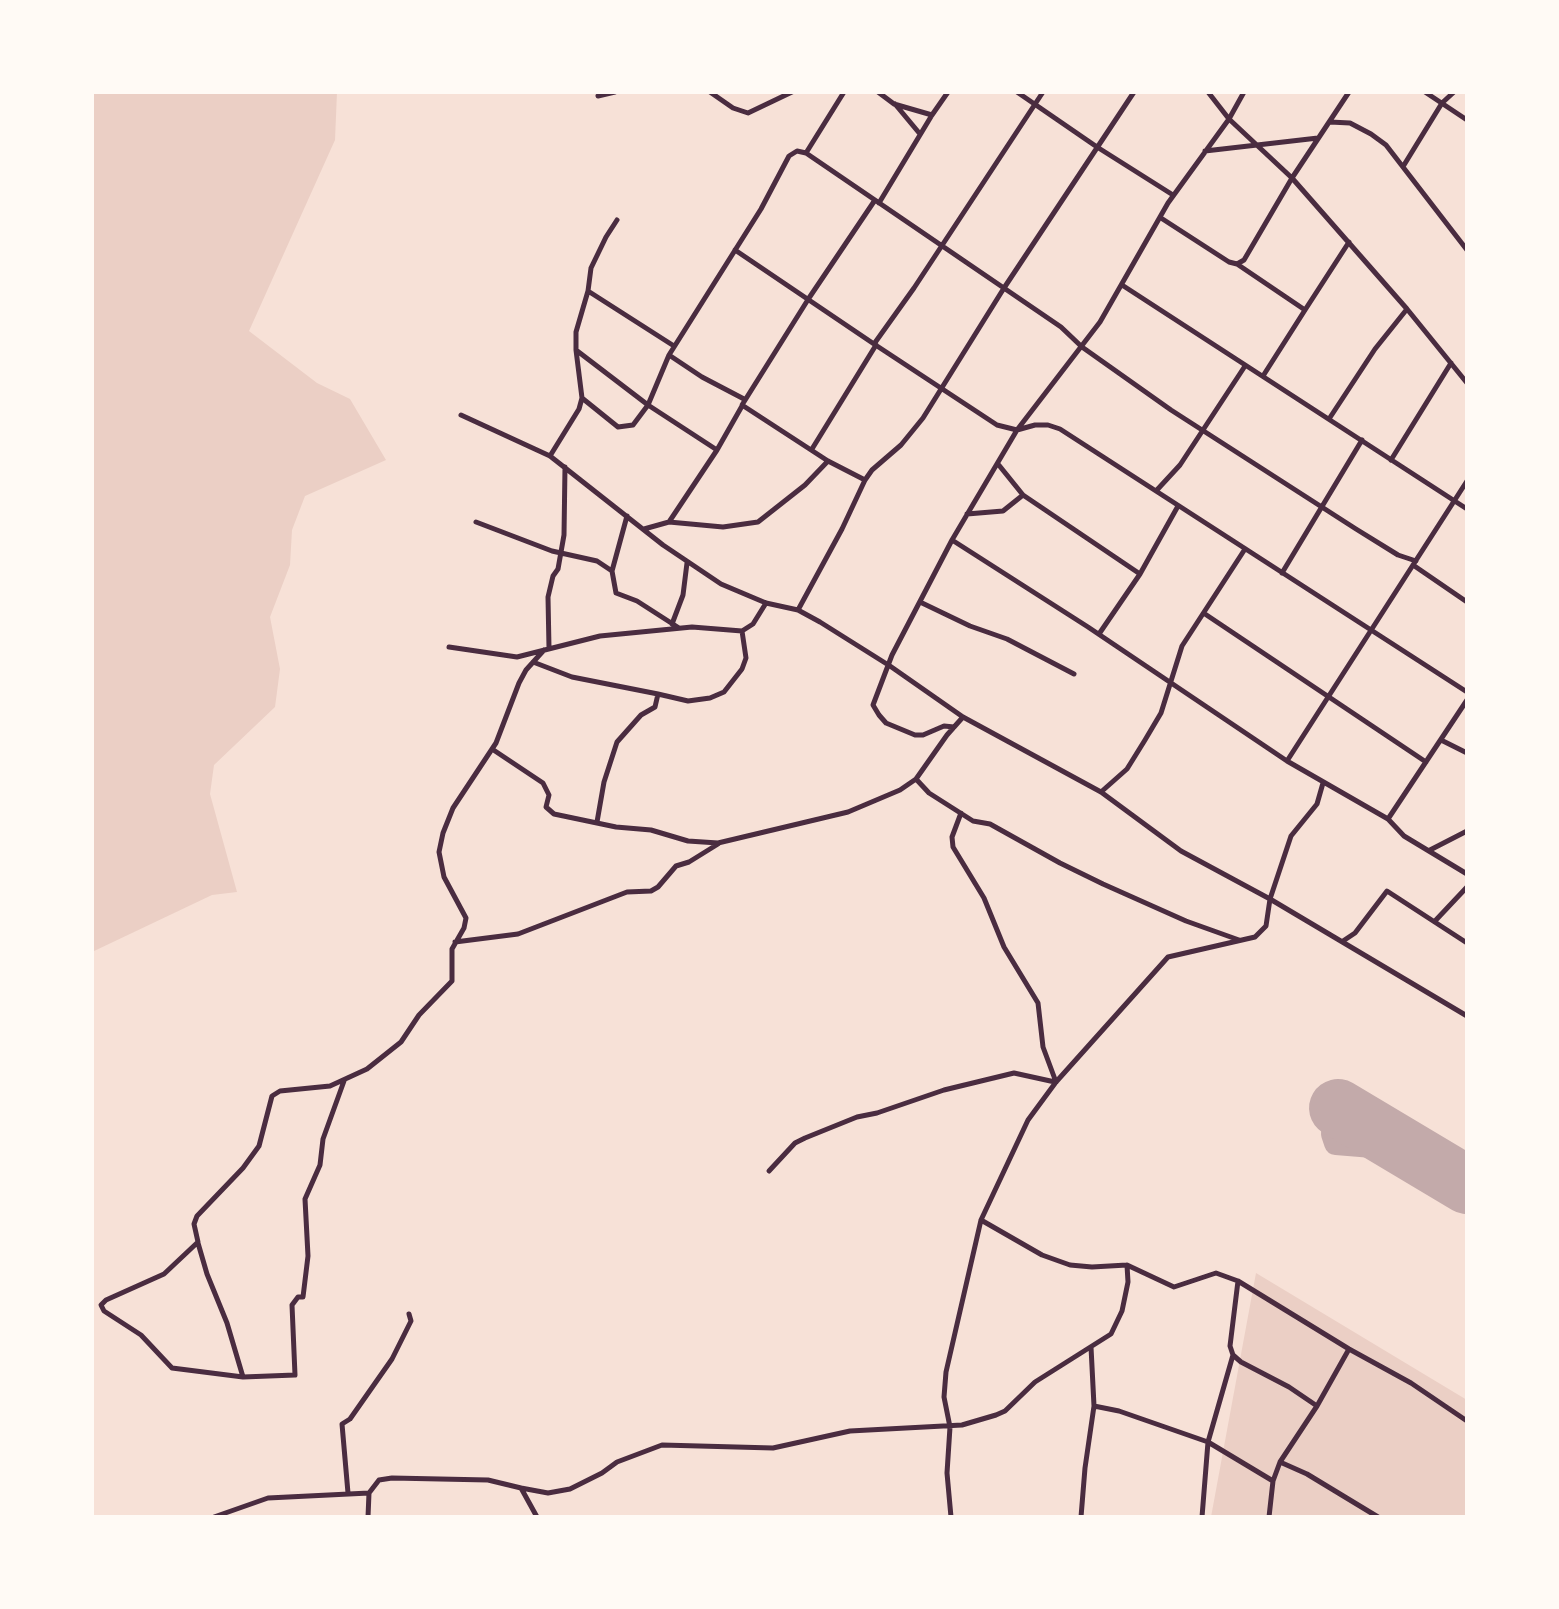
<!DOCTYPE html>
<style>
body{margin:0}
#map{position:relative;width:1559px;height:1609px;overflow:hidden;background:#f7e1d7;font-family:"Open Sans",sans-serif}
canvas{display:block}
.frame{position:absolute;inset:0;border:94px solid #fffaf5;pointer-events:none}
</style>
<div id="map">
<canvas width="1559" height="1609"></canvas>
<div class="frame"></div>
</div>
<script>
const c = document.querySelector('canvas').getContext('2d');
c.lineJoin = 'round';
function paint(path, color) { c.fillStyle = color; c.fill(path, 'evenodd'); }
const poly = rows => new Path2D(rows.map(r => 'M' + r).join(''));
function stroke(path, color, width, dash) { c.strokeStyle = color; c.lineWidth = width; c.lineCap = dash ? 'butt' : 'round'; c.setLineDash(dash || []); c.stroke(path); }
paint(poly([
 [92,92,337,92,335,140,249,331,317,383,350,399,386,460,305,496,292,530,290,565,270,617,280,669,275,707,214,765,210,794,237,892,212,895,92,952],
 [1256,1273,1467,1400,1467,1517,1211,1517]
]), '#ebcfc5');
stroke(poly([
 [1386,1137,1370,1111,1360,1108,1343,1111,1334,1121,1333,1134,1336,1143,1385,1147,1420,1157]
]), '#c3aaaa', 24);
stroke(poly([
 [1338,1108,1467,1185]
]), '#c3aaaa', 58);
stroke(poly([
 [710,92,733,108,748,113,792,92],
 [878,92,894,104,932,115],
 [1017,92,1097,147,1173,195],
 [1043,92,914,288,874,344,997,425,1017,430,1035,425,1048,425,1060,429,1467,692],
 [1208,92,1229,119,1292,178,1407,309,1467,383],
 [1425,92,1467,120],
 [598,96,615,92],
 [895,104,920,134],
 [1330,122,1350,123,1371,134,1386,145,1467,250],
 [1205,151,1318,138],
 [806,153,844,92],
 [1404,165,1442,103,1454,92],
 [879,203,932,115,948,92],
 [1161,218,1229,262,1237,264,1305,310,1349,242],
 [617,220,606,237,591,268,588,291,674,346],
 [735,250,874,344],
 [1237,264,1244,260,1292,178,1349,92],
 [1122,285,1467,509],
 [588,291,576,332,576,350,648,405,717,450,669,522],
 [1263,376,1305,310],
 [582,398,618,427,633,425,648,405,669,355],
 [744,399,702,377,669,355,761,209,789,156,797,151,806,153,1061,327,1082,347,1171,410,1356,529,1398,555,1416,561],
 [461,415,550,456,663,545,721,584,766,603,798,610,820,622,890,666,963,717,1101,792,1181,851,1270,899,1467,1016],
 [1329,419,1375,349,1407,309],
 [812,449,876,345],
 [717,450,742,406],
 [550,456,579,409,582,398,576,350],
 [1391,460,1451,363],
 [998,464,1023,495,1140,574],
 [865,480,828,461,742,405,809,298,875,200],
 [1156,491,1180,465,1245,366],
 [967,514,1003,511,1023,495],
 [476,522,552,551,597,561,612,571,616,593,637,601,679,628],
 [644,529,669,522,723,527,758,522,805,485,828,461],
 [952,540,1088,627,1287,761,1388,819,1404,836,1467,874],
 [1413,565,1467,602],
 [612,571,627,516],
 [1282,573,1362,440],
 [920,602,970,626,1007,639,1074,674],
 [798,610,842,529,865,480,872,470,901,445,923,418,1004,288,1134,92],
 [1205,614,1426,762],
 [672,624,683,595,687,563],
 [1099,634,1140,574,1178,506],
 [449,647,517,657,600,636,692,627,742,631,753,624,766,603],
 [549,648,548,597,553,576,558,569,564,535,565,467],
 [533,662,572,677,658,694],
 [954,727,944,726,923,735,915,735,886,723,879,715,873,705,892,655,952,540,1017,430,1100,322,1168,203,1229,119,1244,92],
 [1441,740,1467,753],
 [492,749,543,783,549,795,546,807,554,814,616,827,651,830,688,841,718,843,848,812,900,790,916,779,947,735,963,717],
 [1287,761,1467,481],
 [916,779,929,793,973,821,990,824,1060,863,1103,884,1186,921,1239,940],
 [1101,792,1127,769,1145,740,1161,713,1182,646,1245,549],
 [961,813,952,837,953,847,984,898,1004,947,1038,1003,1043,1047,1056,1082],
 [1388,819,1467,700],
 [597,822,604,782,617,742,641,715,655,707,658,694,688,701,710,698,724,692,742,669,746,658,742,631],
 [1430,850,1467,831],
 [1435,921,1467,887],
 [1343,941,1355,933,1387,891,1467,943],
 [455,942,518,934,627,892,651,891,658,887,676,866,689,862,718,844],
 [344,1081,323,1139,320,1165,305,1199,308,1256,303,1297,298,1297,292,1305,295,1375,243,1377,172,1368,141,1335,104,1311,101,1305,106,1300,164,1274,198,1242,194,1224,197,1216,243,1168,259,1146,272,1096,280,1091,330,1086,367,1069,401,1042,419,1015,452,981,452,949,464,928,466,918,444,877,439,852,443,833,453,808,496,743,519,683,526,670,544,650],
 [769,1171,795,1143,805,1138,857,1117,877,1113,944,1090,1014,1073,1055,1082],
 [981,1220,1042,1255,1070,1265,1092,1267,1127,1265,1174,1287,1216,1273,1238,1281,1349,1349,1411,1383,1467,1421],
 [198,1243,207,1274,227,1323,243,1377],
 [1238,1281,1230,1346,1233,1355,1241,1362,1289,1387,1317,1406],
 [1233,1355,1208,1442,1273,1481],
 [1094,1406,1119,1411,1208,1442,1202,1517],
 [1280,1462,1307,1474,1378,1517],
 [348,1493,342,1424,350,1419,392,1359,411,1321,409,1314],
 [214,1517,268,1498,369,1493,379,1480,392,1478,488,1480,521,1488],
 [368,1517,369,1493],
 [537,1517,521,1488,548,1493,570,1489,602,1473,617,1462,662,1445,773,1448,850,1431,962,1425,996,1415,1005,1411,1035,1382,1111,1334,1122,1311,1128,1282,1127,1265],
 [951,1517,947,1473,950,1427,944,1397,946,1372,981,1220,1028,1120,1056,1082,1168,957,1255,937,1266,926,1270,899,1291,836,1317,804,1323,783],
 [1081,1517,1085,1468,1094,1406,1091,1347],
 [1269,1517,1273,1481,1280,1462,1317,1406,1349,1349]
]), '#4a2c40', 5);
</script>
